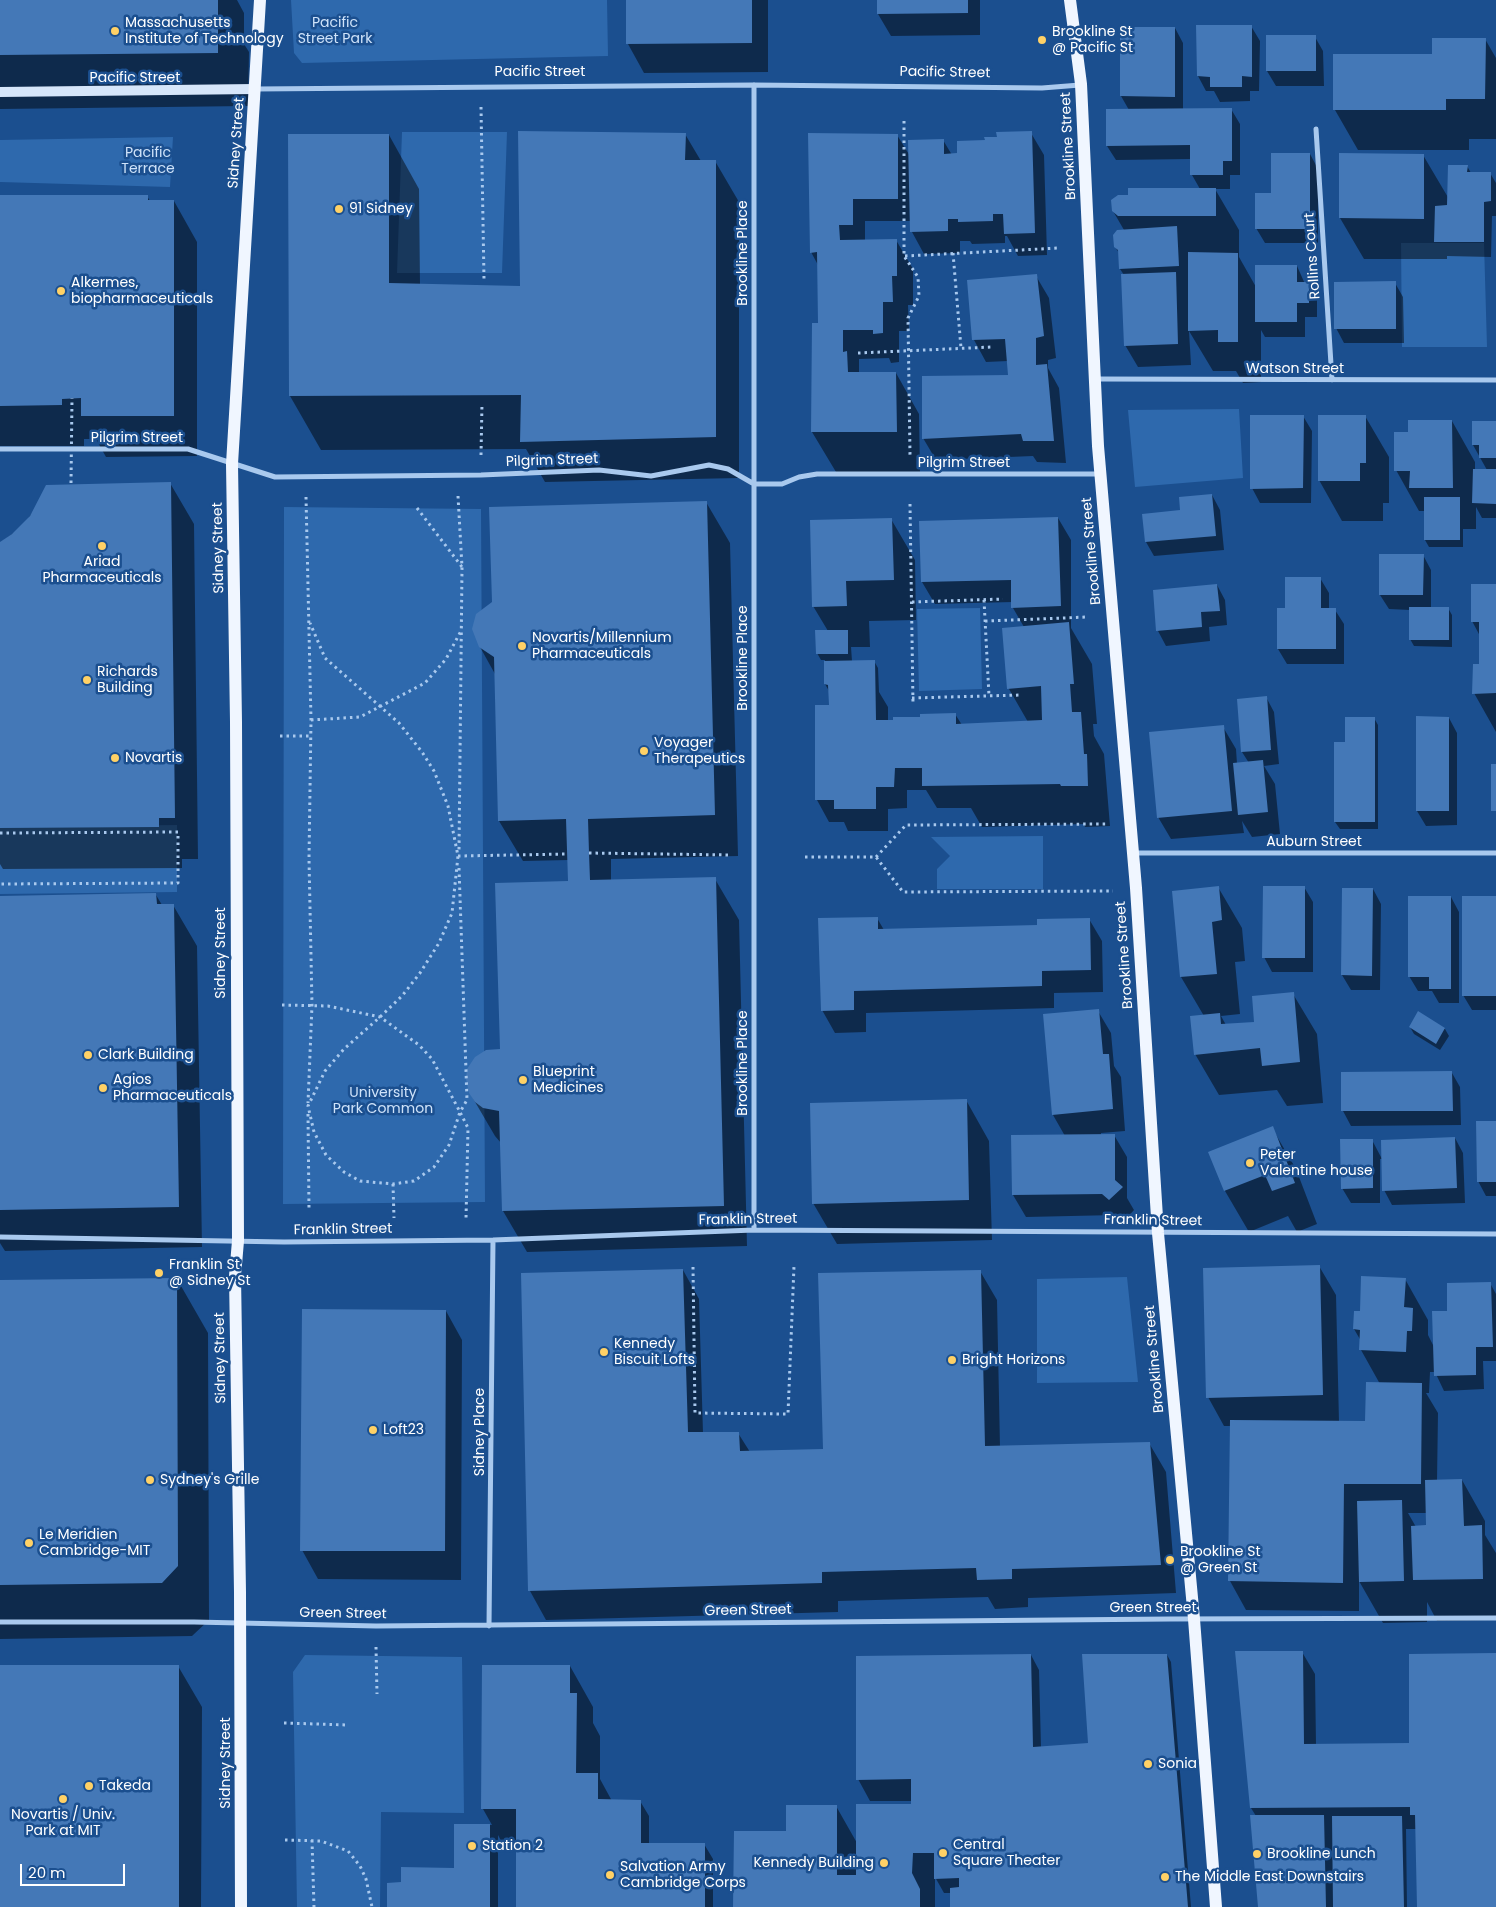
<!DOCTYPE html>
<style>
body{margin:0}
#map{position:relative;width:1496px;height:1907px;overflow:hidden;background:#1b4f8f;font-family:Poppins,sans-serif}
canvas{display:block}
.scale{position:absolute;left:20px;top:1864px;width:105px;height:22px;box-sizing:border-box;border:2px solid #fff;border-top:0;padding-left:6px;font-size:15px;line-height:18px;white-space:nowrap;color:#fff;-webkit-text-stroke:4px #1b4f8f;paint-order:stroke}
</style>
<div id="map">
<canvas width="1496" height="1907"></canvas>
<div class="scale">20 m</div>
</div>
<script>
const c = document.querySelector('canvas').getContext('2d');
c.lineJoin = 'round';
function paint(path, color) { c.fillStyle = color; c.fill(path, 'evenodd'); }
const poly = rows => new Path2D(rows.map(r => 'M' + r).join(''));
function stroke(path, color, width, dash) { c.strokeStyle = color; c.lineWidth = width; c.lineCap = dash ? 'butt' : 'round'; c.setLineDash(dash || []); c.stroke(path); }
function label(font, color, halo, rows, align = 'center') {
  c.font = font + ' Poppins,sans-serif'; c.lineWidth = 5; c.setLineDash([]); c.textBaseline = 'middle'; c.strokeStyle = halo; c.fillStyle = color; for (const [text, x, y, turn = 0] of rows) {
    c.save(); c.translate(x, y); c.rotate((+turn || 0) * Math.PI / 180); c.textAlign = isNaN(turn) ? turn : align; if (halo) c.strokeText(text, 0, 0); c.fillText(text, 0, 0); c.restore();
  }
}
paint(poly([
 [291,0,607,0,608,56,302,63,294,53],
 [402,132,507,132,502,273,397,273],
 [173,137,170,187,0,182,0,140],
 [1401,243,1484,243,1487,347,1402,347],
 [1239,409,1243,478,1135,487,1128,410],
 [284,507,481,509,485,1202,283,1204],
 [980,608,982,689,919,691,917,609],
 [177,825,177,892,0,894,0,827],
 [1043,836,1043,889,937,889,937,869,950,856,931,837],
 [1127,1277,1138,1382,1037,1383,1037,1279],
 [305,1655,462,1657,464,1813,381,1812,380,1907,297,1907,293,1672]
]), '#2e69ad');
paint(poly([
 [0,0,237,0,244,13,244,44,249,52,248,106,0,109],
 [627,0,768,0,768,72,644,73,628,44],
 [878,0,980,0,980,35,891,36,878,14],
 [1198,26,1251,26,1260,41,1259,91,1250,91,1250,101,1220,102,1214,91,1206,91,1198,76],
 [1122,28,1175,28,1183,43,1183,110,1231,109,1240,124,1240,175,1230,175,1230,189,1215,189,1239,230,1239,257,1256,287,1297,266,1305,284,1308,283,1317,298,1317,317,1305,317,1305,337,1265,337,1261,330,1261,382,1243,383,1236,371,1213,371,1189,331,1191,365,1138,367,1125,345,1124,275,1120,269,1120,254,1115,247,1124,230,1113,211,1200,189,1192,175,1192,159,1116,160,1107,146,1129,110,1121,96],
 [1315,37,1323,51,1324,86,1276,86,1267,71],
 [1485,39,1496,58,1496,139,1469,139,1469,150,1358,150,1335,110,1433,55],
 [1031,133,1044,155,1047,255,1018,256,1007,236,1005,236,1005,243,972,244,970,241,960,241,960,253,924,254,912,232,911,221,865,221,865,241,896,240,913,269,913,305,908,305,909,331,899,331,899,362,891,363,889,358,859,359,859,373,896,373,919,414,920,473,836,472,812,432,819,325,818,265,811,252,897,135,910,156,943,140,952,155,958,154,998,138],
 [685,134,701,161,715,161,739,202,739,478,545,482,526,449,321,450,290,396,389,135,419,189,420,285,520,287],
 [1310,154,1318,169,1318,243,1265,243,1256,228,1273,194],
 [1423,155,1449,199,1467,166,1471,173,1490,173,1496,183,1496,216,1492,216,1491,257,1447,256,1447,259,1364,259,1340,218],
 [147,196,150,201,174,201,197,242,197,456,106,457,96,439,84,439,84,446,0,446,0,197],
 [1036,276,1049,298,1056,358,1048,360,1048,368,1059,388,1066,463,1037,462,1033,456,936,460,923,438,1009,377,1008,361,986,362,974,340],
 [1395,283,1403,297,1404,343,1344,343,1336,328],
 [1303,416,1312,431,1311,503,1260,503,1252,488],
 [1365,416,1389,457,1389,503,1383,503,1383,521,1342,521,1319,480],
 [1452,421,1475,462,1475,470,1487,470,1473,445,1496,423,1496,518,1482,518,1476,507,1476,529,1463,529,1463,547,1429,547,1425,540,1425,511,1419,511,1396,470,1410,434],
 [170,483,194,524,198,859,182,859,182,868,3,869,0,864,0,543,23,526,37,506],
 [1212,495,1220,510,1224,550,1154,556,1146,542,1182,511],
 [706,502,730,543,738,856,611,859,611,881,715,879,739,920,747,1246,527,1252,503,1211,501,1143,495,1136,471,1095,502,1050,569,882,569,860,523,861,499,821,495,674,480,647],
 [1058,518,1071,540,1071,628,1092,664,1097,724,1093,724,1094,736,1104,754,1110,826,1085,827,1084,824,982,827,971,808,937,808,926,790,907,790,907,808,888,809,888,831,848,831,844,822,829,822,817,800,816,707,830,706,829,691,825,684,825,660,821,660,817,653,828,631,813,606,891,519,915,560,916,620,869,621,870,647,851,647,852,661,874,661,878,668,879,692,888,707,888,721,955,714,962,725,1028,722,1009,689,1024,627,1013,608,1013,602,935,604,922,582],
 [1423,555,1431,570,1431,608,1448,608,1452,615,1452,647,1414,646,1410,639,1410,610,1389,609,1380,595],
 [1320,578,1329,593,1329,610,1335,610,1344,624,1344,664,1287,664,1278,649,1279,609,1286,609],
 [1217,585,1225,600,1227,625,1209,627,1210,641,1166,646,1158,631],
 [1496,585,1496,732,1474,693,1480,665,1480,636,1472,621],
 [1266,697,1274,712,1279,764,1264,766,1275,784,1280,834,1252,837,1242,821,1244,833,1171,839,1158,817,1223,727,1236,749,1237,764,1249,763,1242,752],
 [1374,718,1378,725,1378,829,1340,829,1335,822,1346,743],
 [1449,718,1457,733,1457,825,1426,826,1417,811],
 [1218,887,1242,928,1245,961,1235,962,1240,1014,1221,1016,1226,1025,1255,1023,1293,994,1317,1034,1323,1103,1287,1106,1277,1090,1219,1095,1195,1054,1204,1016,1181,977,1173,892],
 [1304,887,1313,902,1313,972,1272,972,1264,957],
 [1343,889,1373,889,1381,904,1380,990,1351,990,1342,975],
 [156,895,162,905,173,905,197,946,202,1247,5,1251,0,1243,0,898],
 [1451,897,1459,912,1459,1003,1439,1003,1432,991,1418,991,1409,976],
 [1496,897,1496,1010,1472,1010,1463,995],
 [877,918,884,930,1038,926,1089,919,1102,941,1103,992,1054,993,1054,1008,866,1013,866,1032,835,1033,822,1010],
 [1098,1011,1111,1033,1114,1066,1121,1077,1125,1131,1101,1133,1101,1135,1114,1135,1127,1157,1127,1198,1134,1210,1123,1222,1116,1215,1026,1217,1013,1195,1065,1136,1053,1115],
 [1418,1013,1445,1029,1449,1036,1440,1050,1414,1034,1410,1027],
 [1452,1073,1460,1087,1461,1125,1351,1126,1343,1111],
 [966,1100,989,1141,992,1240,837,1244,813,1203],
 [1496,1122,1496,1196,1486,1196,1478,1181],
 [1272,1128,1296,1169,1317,1224,1297,1232,1288,1216,1249,1232,1225,1191,1210,1153],
 [1455,1138,1463,1153,1465,1203,1392,1205,1384,1190],
 [1372,1140,1382,1159,1380,1159,1380,1203,1351,1203,1342,1188],
 [1319,1266,1336,1295,1339,1422,1367,1423,1380,1384,1361,1350,1361,1341,1354,1329,1361,1312,1405,1279,1428,1320,1428,1335,1434,1347,1449,1312,1490,1283,1496,1294,1496,1361,1483,1361,1484,1389,1444,1391,1435,1372,1430,1372,1429,1393,1426,1393,1438,1413,1437,1481,1462,1480,1485,1521,1485,1535,1496,1553,1496,1620,1437,1621,1427,1602,1427,1622,1383,1623,1359,1581,1359,1611,1246,1610,1230,1581,1231,1426,1224,1426,1208,1397],
 [1408,1513,1427,1513,1428,1526,1416,1527],
 [683,1270,699,1299,703,1433,738,1433,750,1452,824,1450,980,1271,997,1300,1000,1447,1149,1443,1166,1472,1176,1593,1028,1598,1028,1607,995,1609,988,1597,838,1601,838,1612,546,1620,530,1591],
 [177,1279,208,1333,209,1620,192,1636,0,1639,0,1281],
 [446,1311,462,1340,461,1580,318,1579,302,1550],
 [1302,1652,1315,1674,1316,1745,1411,1744,1496,1654,1496,1907,1418,1907,1417,1829,1406,1829,1407,1907,1259,1907,1256,1816,1251,1808],
 [1031,1655,1039,1670,1041,1748,1087,1745,1167,1655,1171,1662,1191,1907,951,1907,951,1893,944,1893,935,1877,935,1907,735,1907,785,1832,836,1806,857,1843,911,1805,914,1801,870,1801,858,1779],
 [178,1666,202,1707,201,1907,0,1907,0,1667],
 [570,1666,593,1707,593,1723,600,1736,600,1779,612,1801,640,1801,649,1816,649,1844,704,1844,713,1859,713,1907,517,1907,517,1850,506,1850,498,1835,498,1907,388,1907,402,1884,455,1869,456,1825,492,1825,483,1809]
]), '#0007');
paint(poly([
 [0,0,218,0,218,53,0,55],
 [626,0,752,0,752,43,626,44],
 [877,0,968,0,968,13,877,14],
 [1196,25,1252,25,1252,77,1242,76,1242,87,1210,87,1210,77,1197,76],
 [1120,27,1175,27,1175,97,1120,96],
 [1266,35,1316,35,1316,71,1266,71],
 [1432,38,1486,38,1485,99,1446,99,1446,110,1333,110,1333,54,1432,54],
 [1232,108,1232,161,1223,161,1223,175,1190,175,1190,145,1106,146,1106,109],
 [518,131,686,133,685,160,716,160,716,437,520,442,521,395,289,396,288,134,389,134,389,283,520,286],
 [1032,131,1035,233,1004,234,1003,214,993,214,993,221,958,222,958,219,948,219,948,231,910,232,908,140,944,139,944,154,957,153,957,141,985,140,984,137,997,137,996,132],
 [808,133,898,134,898,199,853,199,853,225,839,225,840,240,897,239,897,276,892,276,893,302,883,302,883,333,873,334,873,330,843,330,843,352,847,351,848,372,896,372,897,432,811,432,812,323,818,323,817,252,810,253],
 [1271,153,1310,153,1310,229,1255,229,1255,193,1271,193],
 [1339,153,1424,154,1424,219,1339,218],
 [1448,165,1468,165,1467,172,1491,172,1491,201,1484,202,1484,242,1434,242,1435,206,1447,205],
 [1128,188,1216,188,1216,216,1118,216,1112,211,1111,200,1118,195,1128,195],
 [0,195,148,195,148,200,174,200,174,416,81,416,81,398,62,399,62,405,0,406],
 [1177,226,1179,266,1119,269,1118,250,1114,247,1113,235,1117,230],
 [1188,252,1238,253,1238,342,1218,342,1218,330,1188,331],
 [1255,265,1297,265,1297,282,1309,282,1309,303,1297,303,1297,322,1255,322],
 [1176,272,1178,344,1124,346,1121,274],
 [1037,274,1044,336,1036,338,1036,365,1047,364,1054,441,1023,441,1021,434,922,439,922,376,1008,375,1005,339,972,340,967,280],
 [1396,281,1396,329,1334,329,1334,282],
 [1250,415,1304,415,1303,488,1250,489],
 [1318,415,1366,415,1366,463,1360,463,1360,481,1318,481],
 [1408,420,1452,420,1453,488,1409,488,1410,471,1394,471,1394,432,1408,432],
 [1472,421,1496,421,1496,458,1479,458,1479,445,1472,445],
 [1473,469,1496,469,1496,504,1472,503],
 [171,482,175,818,159,818,159,827,0,828,0,542,12,534,30,516,46,485],
 [1212,494,1216,536,1145,542,1142,514,1180,510,1179,497],
 [1424,497,1460,497,1460,540,1424,540],
 [707,501,715,815,588,819,589,853,590,880,716,877,724,1206,502,1211,499,1111,483,1108,475,1102,469,1093,466,1079,467,1069,475,1057,486,1050,500,1049,495,883,568,881,566,819,498,821,494,657,479,647,472,629,476,614,492,602,489,507],
 [1058,517,1061,606,1011,608,1011,580,921,582,919,521],
 [892,518,894,580,846,581,847,606,812,607,810,520],
 [1379,554,1424,554,1423,595,1379,595],
 [1285,577,1321,577,1321,608,1336,608,1336,649,1277,649,1277,608,1285,608],
 [1217,584,1220,611,1201,612,1202,627,1156,631,1153,590],
 [1471,584,1496,584,1496,693,1472,694,1473,664,1479,664,1479,622,1471,622],
 [1409,607,1449,607,1449,640,1409,640],
 [1069,622,1074,684,1070,684,1072,712,1081,712,1084,754,1087,754,1088,786,1061,786,1060,784,922,786,922,768,895,768,894,787,876,787,876,809,834,809,834,800,815,800,815,705,829,705,828,685,824,684,824,661,875,660,876,720,893,720,893,717,920,717,920,714,956,713,956,724,1042,720,1041,686,1007,689,1002,628],
 [815,630,848,630,848,654,816,654],
 [1267,696,1271,750,1241,752,1237,699],
 [1416,716,1449,717,1449,811,1416,811],
 [1345,717,1375,717,1375,822,1334,822,1334,742,1345,742],
 [1224,725,1232,811,1157,818,1149,732],
 [1263,760,1268,812,1238,815,1233,763],
 [1491,764,1496,764,1496,811,1491,811],
 [1219,886,1222,920,1212,922,1217,974,1180,977,1172,891],
 [1263,886,1305,886,1305,958,1262,958],
 [1342,888,1373,888,1372,976,1341,975],
 [156,893,157,904,174,904,179,1207,0,1210,0,896],
 [1408,896,1451,896,1451,989,1429,989,1429,977,1408,977],
 [1462,896,1496,896,1496,996,1462,996],
 [878,917,878,929,1037,925,1037,919,1090,918,1091,970,1042,971,1042,986,854,991,854,1010,821,1011,818,918],
 [1294,992,1300,1062,1262,1066,1260,1048,1194,1055,1190,1016,1220,1013,1221,1024,1254,1022,1252,996],
 [1099,1009,1103,1054,1109,1054,1113,1109,1052,1115,1043,1014],
 [1418,1011,1445,1028,1436,1044,1409,1027],
 [1452,1071,1453,1111,1341,1111,1341,1072],
 [967,1099,969,1200,812,1204,810,1103],
 [1476,1121,1496,1121,1496,1182,1477,1182],
 [1273,1126,1295,1183,1272,1191,1265,1175,1224,1191,1208,1152],
 [1115,1134,1115,1180,1123,1187,1109,1200,1102,1194,1012,1195,1011,1135],
 [1455,1137,1457,1188,1382,1191,1381,1140],
 [1340,1139,1373,1139,1373,1188,1341,1189],
 [1320,1265,1323,1395,1206,1398,1203,1268],
 [683,1269,688,1432,739,1432,740,1451,823,1449,818,1273,981,1270,985,1446,1150,1442,1161,1565,1012,1569,1012,1579,977,1580,976,1568,822,1572,822,1583,528,1591,521,1273],
 [1361,1276,1406,1278,1404,1307,1413,1308,1412,1331,1407,1331,1406,1352,1359,1350,1360,1330,1353,1329,1354,1311,1360,1311],
 [177,1278,178,1566,162,1583,0,1585,0,1280],
 [1491,1282,1493,1347,1476,1347,1476,1375,1434,1376,1432,1311,1447,1311,1447,1283],
 [302,1309,446,1310,445,1551,300,1551],
 [1366,1382,1422,1383,1421,1484,1344,1484,1343,1583,1228,1581,1230,1420,1365,1421],
 [1462,1479,1464,1526,1482,1525,1483,1579,1413,1580,1411,1526,1426,1525,1425,1480],
 [1402,1500,1404,1581,1359,1582,1357,1501],
 [1235,1651,1303,1651,1304,1744,1409,1743,1409,1654,1496,1653,1496,1907,1417,1907,1415,1815,1410,1815,1410,1807,1250,1808],
 [1031,1654,1033,1747,1088,1743,1082,1654,1167,1654,1188,1907,950,1907,950,1888,959,1887,959,1878,934,1879,934,1853,913,1853,912,1873,920,1889,920,1907,733,1907,734,1831,786,1831,786,1805,837,1805,837,1875,856,1875,856,1804,911,1804,911,1779,856,1780,856,1656],
 [0,1665,179,1665,179,1907,0,1907],
 [482,1665,570,1665,570,1693,577,1693,576,1773,598,1773,598,1799,641,1800,641,1843,705,1843,705,1907,516,1907,516,1809,481,1809],
 [1250,1815,1324,1815,1326,1907,1258,1907],
 [1332,1816,1402,1816,1404,1907,1333,1907],
 [454,1824,490,1824,490,1907,387,1907,387,1883,401,1882,401,1867,454,1868]
]), '#4478b7');
stroke(poly([
 [481,107,484,279],
 [904,121,904,256,918,277,919,296,908,318,910,455],
 [953,253,961,348],
 [905,256,1059,248],
 [858,353,992,347],
 [481,455,482,403],
 [458,496,462,567,459,850],
 [306,497,311,720,309,859,312,1005,308,1103],
 [910,504,913,704],
 [417,508,462,567],
 [984,600,989,696],
 [912,602,1003,599],
 [985,621,1088,617],
 [912,698,1021,695],
 [311,720,360,717,425,683,446,659,462,629],
 [280,736,311,736],
 [0,833,178,832,178,883,0,884],
 [589,853,732,855],
 [458,856,567,854],
 [805,857,876,857,903,892,1113,891],
 [876,857,906,825,1107,824],
 [459,868,467,1100,460,1112,468,1128,466,1219],
 [282,1005,328,1006,380,1017,419,1045,432,1059,460,1112,449,1145,434,1167,414,1181,393,1184,360,1181,344,1172,326,1155,314,1132,308,1106,325,1071,344,1049,380,1017,402,996,420,973,439,943,452,913,458,856,448,806,434,771,422,752,399,723,325,658,310,623],
 [308,1114,309,1209],
 [393,1184,394,1218],
 [693,1267,695,1413,788,1414,794,1266],
 [376,1647,377,1694],
 [284,1723,348,1725],
 [285,1840,321,1841,348,1851,360,1866,366,1879,372,1907],
 [312,1840,314,1907]
]), '#a9c9ee', 3, [2.5, 4]);
stroke(poly([
 [754,85,754,1230],
 [256,89,754,85,1042,88,1080,85],
 [1316,129,1332,380],
 [1097,379,1496,380],
 [0,449,188,449,275,477,481,475,599,470,651,476,709,465,728,469,754,484,782,484,799,477,817,474,1099,474],
 [1132,853,1496,853],
 [0,1237,284,1242,493,1240,754,1230,1496,1234],
 [0,1622,194,1622,376,1626,1170,1619,1496,1618],
 [489,1626,493,1240]
]), '#a9c9ee', 5);
stroke(poly([
 [0,92,255,89]
]), '#d6e6fa', 10);
stroke(poly([
 [1070,0,1081,84,1098,446,1136,888,1158,1233,1194,1619,1216,1907],
 [241,1907,240,1592,235,1276,238,1241,236,722,232,464,260,0]
]), '#f0f6ff', 12);
stroke(poly([
 [71,483,72,398]
]), '#a9c9ee', 3, [2.5, 4]);
for (const [x, y, r, color] of [
 [115,31,5,"#ffd166"],
 [1042,40,5,"#ffd166"],
 [339,209,5,"#ffd166"],
 [61,291,5,"#ffd166"],
 [102,546,5,"#ffd166"],
 [522,646,5,"#ffd166"],
 [87,680,5,"#ffd166"],
 [644,751,5,"#ffd166"],
 [115,758,5,"#ffd166"],
 [88,1055,5,"#ffd166"],
 [523,1080,5,"#ffd166"],
 [103,1088,5,"#ffd166"],
 [1250,1163,5,"#ffd166"],
 [159,1273,5,"#ffd166"],
 [604,1352,5,"#ffd166"],
 [952,1360,5,"#ffd166"],
 [373,1430,5,"#ffd166"],
 [150,1480,5,"#ffd166"],
 [29,1543,5,"#ffd166"],
 [1170,1560,5,"#ffd166"],
 [1148,1764,5,"#ffd166"],
 [89,1786,5,"#ffd166"],
 [63,1799,5,"#ffd166"],
 [472,1846,5,"#ffd166"],
 [943,1853,5,"#ffd166"],
 [1257,1854,5,"#ffd166"],
 [884,1863,5,"#ffd166"],
 [610,1875,5,"#ffd166"],
 [1165,1877,5,"#ffd166"]
]) { const dot = new Path2D(); dot.arc(x, y, r, 0, 2 * Math.PI); c.fillStyle = color; c.fill(dot); stroke(dot, '#1b4f8f', 2); }
label('14px', '#fff', '#1b4f8f', [
 ["Massachusetts",125,23],
 ["Institute of Technology",125,39],
 ["Brookline St",1052,32],
 ["@ Pacific St",1052,48],
 ["91 Sidney",349,209],
 ["Alkermes,",71,283],
 ["biopharmaceuticals",71,299],
 ["Ariad",102,562,"center"],
 ["Pharmaceuticals",102,578,"center"],
 ["Novartis/Millennium",532,638],
 ["Pharmaceuticals",532,654],
 ["Richards",97,672],
 ["Building",97,688],
 ["Voyager",654,743],
 ["Therapeutics",654,759],
 ["Novartis",125,758],
 ["Clark Building",98,1055],
 ["Blueprint",533,1072],
 ["Medicines",533,1088],
 ["Agios",113,1080],
 ["Pharmaceuticals",113,1096],
 ["Peter",1260,1155],
 ["Valentine house",1260,1171],
 ["Franklin St",169,1265],
 ["@ Sidney St",169,1281],
 ["Kennedy",614,1344],
 ["Biscuit Lofts",614,1360],
 ["Bright Horizons",962,1360],
 ["Loft23",383,1430],
 ["Sydney's Grille",160,1480],
 ["Le Meridien",39,1535],
 ["Cambridge-MIT",39,1551],
 ["Brookline St",1180,1552],
 ["@ Green St",1180,1568],
 ["Sonia",1158,1764],
 ["Takeda",99,1786],
 ["Novartis / Univ.",63,1815,"center"],
 ["Park at MIT",63,1831,"center"],
 ["Central",953,1845],
 ["Square Theater",953,1861],
 ["Station 2",482,1846],
 ["Brookline Lunch",1267,1854],
 ["Kennedy Building",874,1863,"right"],
 ["Salvation Army",620,1867],
 ["Cambridge Corps",620,1883],
 ["The Middle East Downstairs",1175,1877]
], 'left');
label('14px', '#cfe3fa', '#1b4f8f', [
 ["Pacific",335,23],
 ["Street Park",335,39],
 ["Pacific",148,153],
 ["Terrace",148,169],
 ["University",383,1093],
 ["Park Common",383,1109]
]);
label('14px', '#fff', '#1b4f8f', [
 ["Pacific Street",540,72],
 ["Pacific Street",945,73,1],
 ["Pacific Street",135,78],
 ["Sidney Street",237,143,-86],
 ["Brookline Street",1069,146,-93],
 ["Brookline Place",743,253,-90],
 ["Rollins Court",1313,256,-94],
 ["Watson Street",1295,369],
 ["Pilgrim Street",137,438],
 ["Pilgrim Street",552,461,-2],
 ["Pilgrim Street",964,463],
 ["Sidney Street",219,548,-91],
 ["Brookline Street",1092,551,-95],
 ["Brookline Place",743,658,-90],
 ["Auburn Street",1314,842],
 ["Sidney Street",221,953,-90],
 ["Brookline Street",1125,955,-94],
 ["Brookline Place",743,1063,-90],
 ["Franklin Street",748,1220,-1],
 ["Franklin Street",1153,1221,1],
 ["Franklin Street",343,1230,-1],
 ["Sidney Street",221,1358,-91],
 ["Brookline Street",1155,1359,-95],
 ["Sidney Place",480,1432,-90],
 ["Green Street",1153,1608],
 ["Green Street",748,1611,-1],
 ["Green Street",343,1614,1],
 ["Sidney Street",226,1763,-90]
]);
</script>
